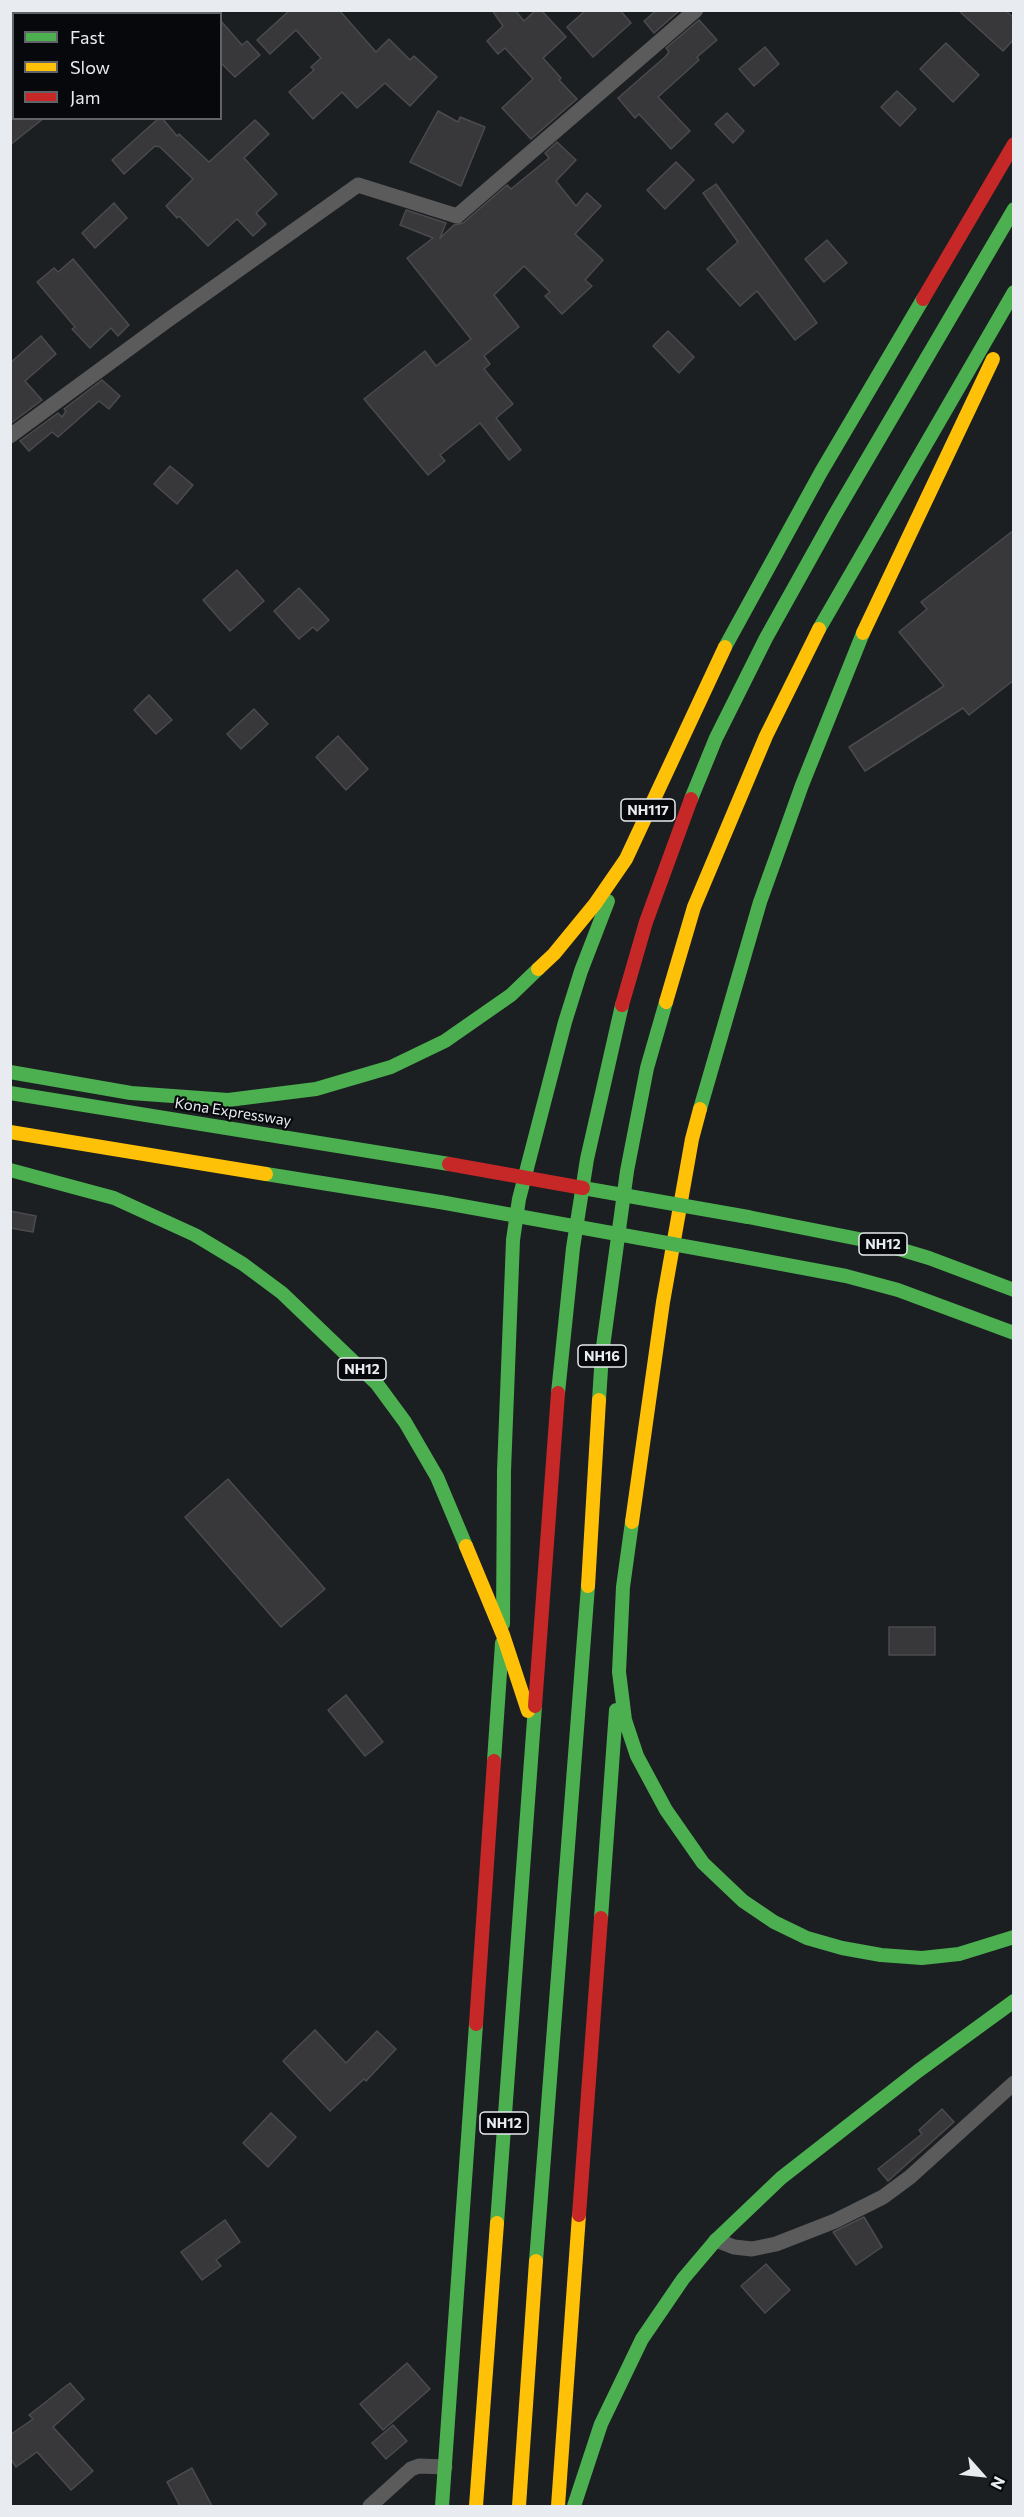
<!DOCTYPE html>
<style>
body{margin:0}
#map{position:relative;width:1024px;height:2517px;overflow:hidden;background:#1b1f22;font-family:Commissioner,sans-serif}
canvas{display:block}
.frame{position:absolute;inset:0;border:12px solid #e8ecf1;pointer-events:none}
.legend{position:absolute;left:12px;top:12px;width:210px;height:108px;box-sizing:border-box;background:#06080b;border:2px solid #606367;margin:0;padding:8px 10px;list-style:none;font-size:18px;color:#e8ecf1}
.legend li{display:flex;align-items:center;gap:12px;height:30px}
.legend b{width:30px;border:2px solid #606367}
.north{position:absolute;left:952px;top:2445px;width:60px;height:60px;-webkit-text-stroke:4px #06080b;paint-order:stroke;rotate:117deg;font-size:16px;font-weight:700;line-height:24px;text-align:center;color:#e8ecf1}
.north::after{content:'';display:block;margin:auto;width:21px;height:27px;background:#e8ecf1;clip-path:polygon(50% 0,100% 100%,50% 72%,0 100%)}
</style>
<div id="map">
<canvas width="1024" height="2517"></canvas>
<div class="frame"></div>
<ul class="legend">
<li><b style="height:8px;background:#4caf50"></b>Fast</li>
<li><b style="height:8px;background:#ffc107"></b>Slow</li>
<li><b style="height:8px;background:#c62828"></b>Jam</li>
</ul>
<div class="north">N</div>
</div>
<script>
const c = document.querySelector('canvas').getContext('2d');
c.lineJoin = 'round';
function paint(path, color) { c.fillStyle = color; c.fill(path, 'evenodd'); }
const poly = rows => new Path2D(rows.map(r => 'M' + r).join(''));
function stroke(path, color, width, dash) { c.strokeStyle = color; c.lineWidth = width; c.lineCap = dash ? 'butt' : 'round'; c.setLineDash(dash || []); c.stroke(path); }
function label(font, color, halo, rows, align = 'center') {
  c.font = font + ' Commissioner,sans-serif'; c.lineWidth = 4.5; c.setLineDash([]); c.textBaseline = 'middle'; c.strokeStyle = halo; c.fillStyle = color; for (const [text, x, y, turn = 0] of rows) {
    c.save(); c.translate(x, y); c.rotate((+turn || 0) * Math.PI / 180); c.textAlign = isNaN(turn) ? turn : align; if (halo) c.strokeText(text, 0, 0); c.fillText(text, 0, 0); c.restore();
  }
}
const building = poly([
 [290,10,339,10,376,52,389,39,410,60,414,56,437,77,410,106,385,83,357,108,342,92,313,119,289,92,314,70,311,67,321,58,296,30,270,54,257,40,290,10],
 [492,10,515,10,524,21,536,10,541,10,566,37,543,58,561,78,559,80,577,99,531,139,502,108,533,79,505,48,498,54,487,41,503,26,492,10],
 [586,10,620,10,631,23,593,57,567,27,586,10],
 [657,10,680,10,654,33,644,21,657,10],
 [958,10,1005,10,1014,18,1014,39,1003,51,958,10],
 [220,20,242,45,247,41,260,55,235,77,220,62,220,20],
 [699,20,717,40,697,57,699,60,658,97,690,131,671,149,639,114,635,118,618,98,665,57,669,52,666,48,699,20],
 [946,43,979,75,953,102,920,69,946,43],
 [765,47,779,64,754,86,739,69,765,47],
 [897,91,916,109,900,126,881,107,897,91],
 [438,111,458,122,460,117,485,127,461,186,410,162,438,111],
 [727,113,744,131,733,143,715,124,727,113],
 [10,118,44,118,10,145,10,118],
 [159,118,162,118,177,136,179,134,209,162,255,120,269,134,244,158,277,194,256,213,266,224,253,236,237,219,208,246,179,216,177,218,166,206,193,179,160,147,155,146,124,174,112,160,159,118],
 [557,142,576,160,556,181,576,206,587,193,601,206,575,234,603,260,585,280,592,286,562,314,545,296,550,292,524,266,494,295,519,327,484,356,490,364,484,369,513,404,496,418,521,450,509,460,480,423,440,455,445,461,428,475,364,399,425,351,436,366,471,339,407,258,433,238,400,225,406,210,446,223,440,238,454,225,463,223,507,185,511,189,549,158,545,153,557,142],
 [676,162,694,180,665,209,647,190,676,162],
 [716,184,817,323,795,340,757,291,740,306,707,269,738,242,703,193,716,184],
 [114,203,127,218,95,248,82,233,114,203],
 [827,240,847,263,824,282,805,259,827,240],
 [73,259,129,325,118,336,111,328,90,348,72,329,75,327,37,282,54,268,58,272,73,259],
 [668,331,694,357,679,373,653,346,668,331],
 [41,336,56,354,25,381,42,400,10,424,10,363,41,336],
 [102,380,120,396,109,409,99,401,58,437,52,432,29,451,20,441,58,413,62,417,66,411,64,409,102,380],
 [170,466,193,485,177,504,154,484,170,466],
 [1014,530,1014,680,969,715,963,708,865,771,849,747,944,686,899,632,927,609,921,602,1014,530],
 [237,570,264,601,230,631,203,600,237,570],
 [299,588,329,620,317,631,313,627,299,639,274,611,299,588],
 [149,695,172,720,156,734,134,710,149,695],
 [254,709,268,724,241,749,227,734,254,709],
 [338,736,368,769,346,790,316,757,338,736],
 [10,1211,36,1216,33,1232,10,1228,10,1211],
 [228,1479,325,1589,281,1627,185,1517,228,1479],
 [889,1627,935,1627,935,1655,889,1655,889,1627],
 [346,1695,383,1742,365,1756,328,1710,346,1695],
 [315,2030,346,2063,377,2031,396,2049,366,2081,364,2079,330,2111,283,2061,315,2030],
 [942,2109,954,2122,888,2181,878,2169,922,2134,919,2130,942,2109],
 [271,2113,296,2137,268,2167,243,2143,271,2113],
 [864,2217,882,2247,856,2265,833,2232,864,2217],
 [225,2220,240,2242,216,2260,221,2266,202,2280,181,2252,225,2220],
 [766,2264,790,2290,765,2313,741,2286,766,2264],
 [407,2363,430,2389,383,2430,360,2404,407,2363],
 [70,2383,84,2399,53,2427,93,2471,71,2490,37,2452,16,2467,10,2458,10,2435,33,2419,29,2415,70,2383],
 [393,2425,407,2441,386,2459,372,2443,393,2425],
 [192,2468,212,2506,180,2506,167,2482,192,2468]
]);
paint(building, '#38383b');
stroke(building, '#4b4b4e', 1.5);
stroke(poly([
 [10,436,168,320,358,185,457,216,696,10],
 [716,2240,734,2247,752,2249,776,2244,835,2221,883,2197,910,2177,1014,2083],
 [370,2506,411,2469,419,2466,445,2467]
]), '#5c5b5c', 15);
stroke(poly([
 [819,629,1014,292],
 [725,647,821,472,923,299],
 [691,799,716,738,766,638,834,516,1014,209],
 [10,1072,131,1093,228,1100,316,1089,391,1067,445,1041,511,995,538,969],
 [10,1093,449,1164],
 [700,1109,760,902,802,785,863,633],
 [10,1170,114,1198,195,1235,243,1264,282,1293,377,1384,405,1422,437,1477,466,1546],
 [266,1174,440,1202],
 [748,1217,879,1243,929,1258,1014,1290],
 [739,1256,846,1276,898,1290,1014,1333],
 [558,1393,573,1248,587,1159,622,1005],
 [599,1400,602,1354,627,1171,647,1068,666,1002],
 [632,1522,623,1587,619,1672,625,1720,637,1756,666,1810,703,1863,743,1901,774,1922,807,1938,842,1948,881,1955,922,1958,959,1954,1014,1937],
 [503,1624,504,1471,513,1240,519,1199,565,1022,581,971,608,901],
 [494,1761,502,1643],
 [601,1918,616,1710],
 [497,2223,535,1706],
 [536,2261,588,1586],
 [442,2506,476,2024],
 [574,2506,601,2424,642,2339,683,2279,716,2240,781,2178,918,2071,1014,2001]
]), '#4caf50', 14);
stroke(poly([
 [863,633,993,359],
 [538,969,554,954,595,904,626,859,725,647],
 [666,1002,694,907,766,736,819,629],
 [10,1132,266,1174],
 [632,1522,663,1302,692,1139,700,1109],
 [466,1546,503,1635,528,1711],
 [588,1586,599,1400],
 [476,2506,497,2223],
 [519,2506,536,2261],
 [558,2506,579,2215]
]), '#ffc107', 14);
stroke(poly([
 [923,299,1014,144],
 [622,1005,646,922,691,799],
 [535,1706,558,1393],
 [476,2024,494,1761],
 [579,2215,601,1918]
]), '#c62828', 14);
stroke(poly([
 [583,1188,748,1217],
 [440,1202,739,1256]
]), '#4caf50', 14);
stroke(poly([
 [449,1164,583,1188]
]), '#c62828', 14);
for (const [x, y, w] of [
 [648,810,54],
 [883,1244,48],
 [602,1356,48],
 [362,1369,48],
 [504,2123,48]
]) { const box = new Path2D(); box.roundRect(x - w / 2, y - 11, w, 22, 4.5); c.fillStyle = '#06080b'; c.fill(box); stroke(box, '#e8ecf1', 1.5); }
label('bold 14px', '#e8ecf1', null, [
 ["NH117",648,810],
 ["NH12",883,1244],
 ["NH16",602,1356],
 ["NH12",362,1369],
 ["NH12",504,2123]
]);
label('15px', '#e8ecf1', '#06080b', [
 ["Kona Expressway",233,1112,9]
]);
</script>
